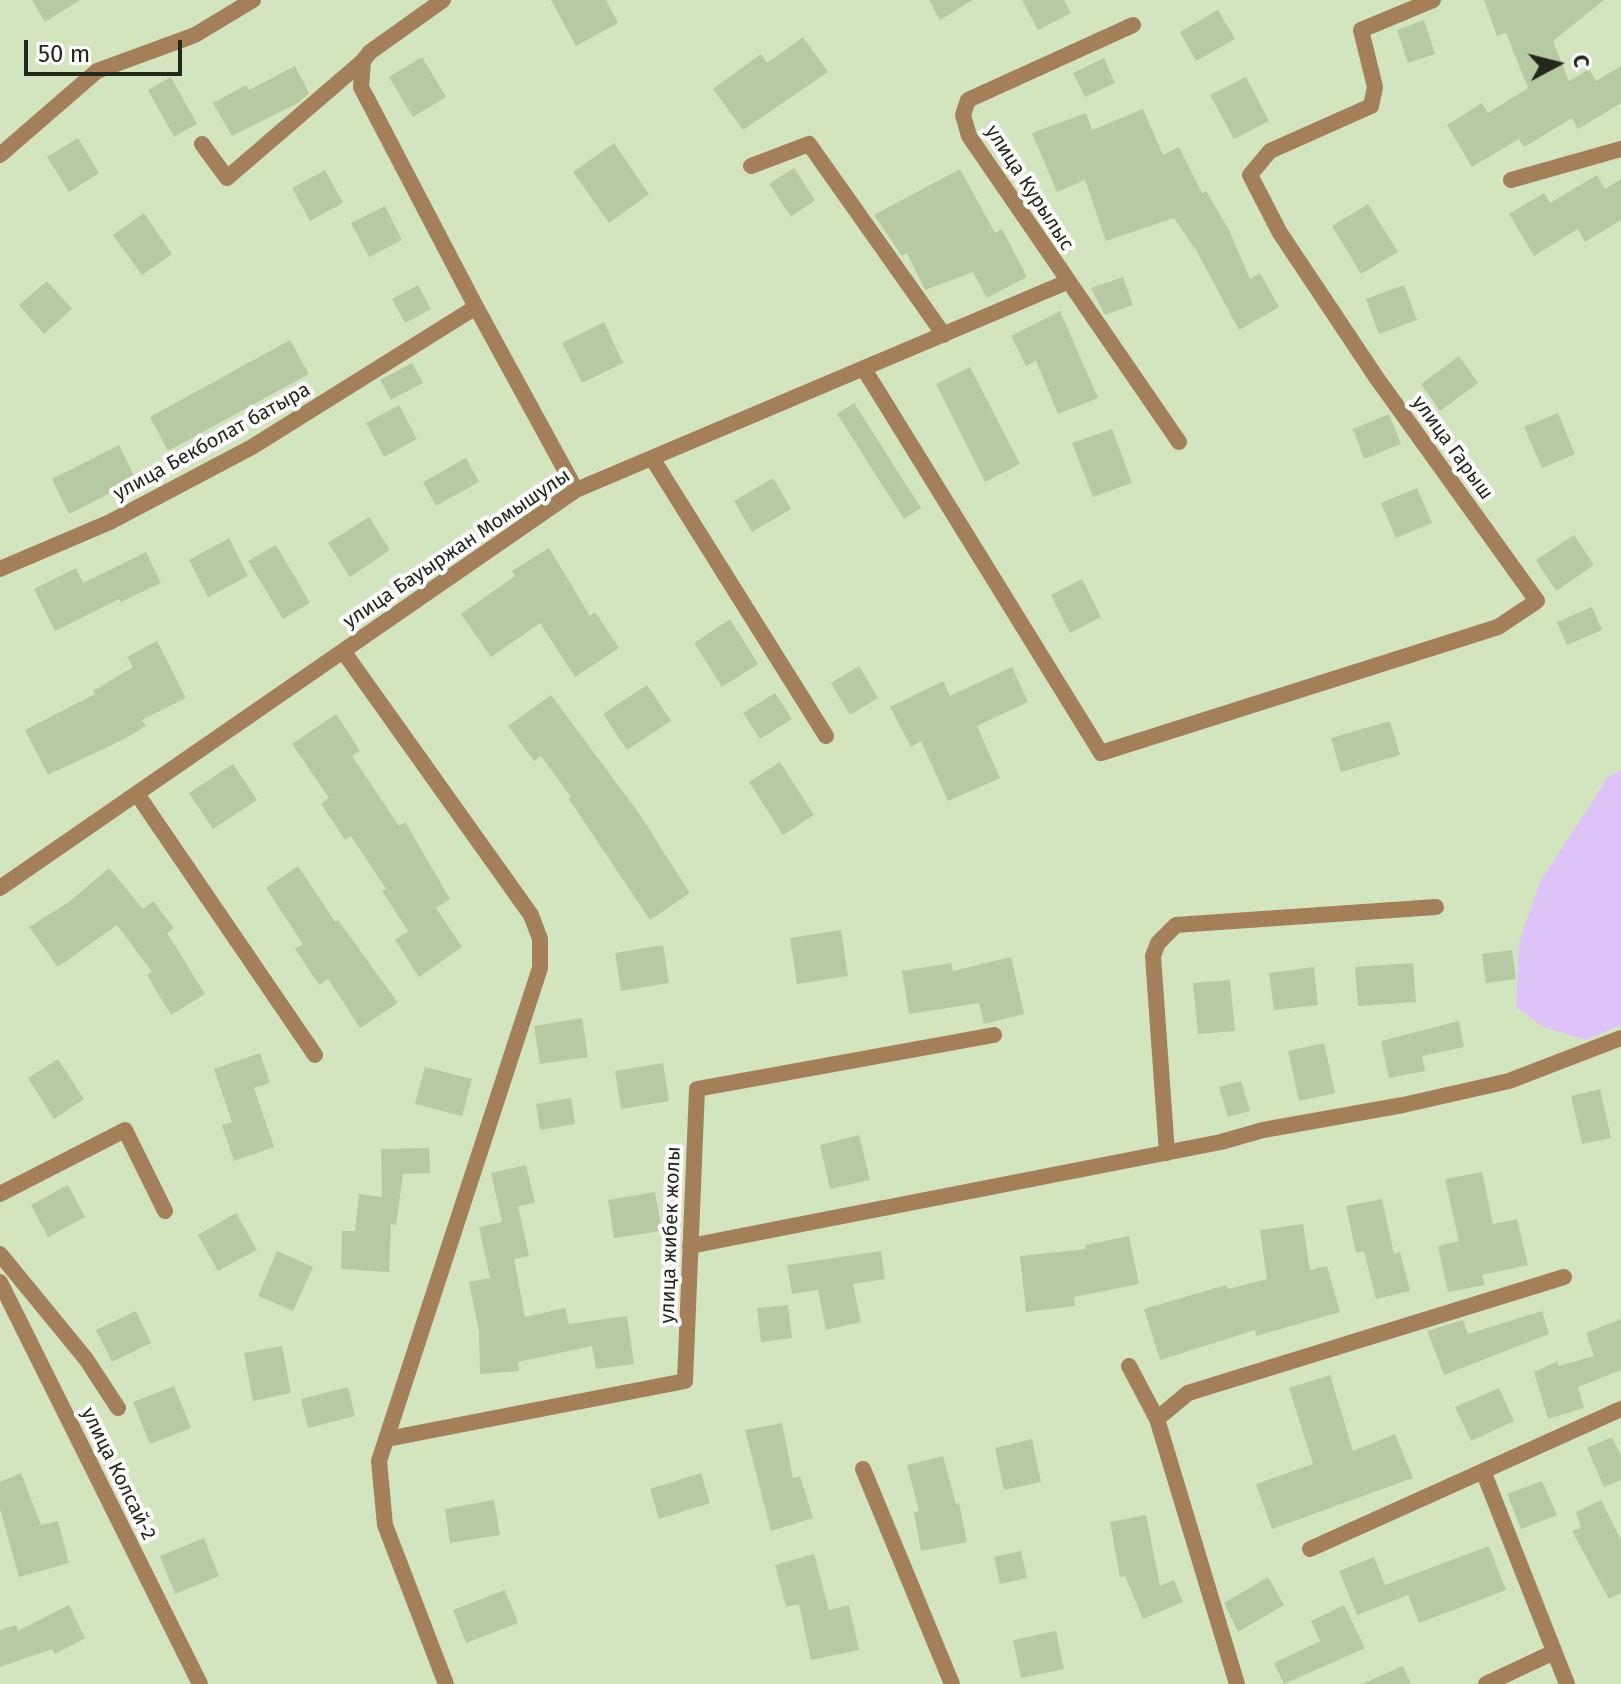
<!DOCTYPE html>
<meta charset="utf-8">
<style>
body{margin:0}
#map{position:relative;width:1621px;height:1684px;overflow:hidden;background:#d3e5be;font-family:"Fira Sans",sans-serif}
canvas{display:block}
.north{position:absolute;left:1517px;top:24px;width:80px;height:80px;-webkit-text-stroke:6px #fefefe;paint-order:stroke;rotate:83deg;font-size:22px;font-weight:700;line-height:32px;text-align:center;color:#22291a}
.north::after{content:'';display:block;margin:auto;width:28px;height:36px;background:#22291a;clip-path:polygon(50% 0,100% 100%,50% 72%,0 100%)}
.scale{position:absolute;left:24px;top:40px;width:158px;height:36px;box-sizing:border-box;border:4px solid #22291a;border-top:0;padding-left:10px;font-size:24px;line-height:28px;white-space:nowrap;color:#22291a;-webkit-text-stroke:6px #fefefe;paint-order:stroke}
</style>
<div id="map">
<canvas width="1621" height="1684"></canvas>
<div class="north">С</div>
<div class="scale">50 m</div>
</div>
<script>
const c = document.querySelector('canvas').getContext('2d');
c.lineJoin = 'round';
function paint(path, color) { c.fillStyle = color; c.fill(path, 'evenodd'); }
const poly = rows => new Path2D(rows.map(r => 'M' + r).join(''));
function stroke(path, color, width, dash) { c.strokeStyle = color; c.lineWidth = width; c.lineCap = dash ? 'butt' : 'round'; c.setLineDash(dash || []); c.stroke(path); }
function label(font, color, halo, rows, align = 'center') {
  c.font = font + ' "Fira Sans",sans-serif'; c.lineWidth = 8; c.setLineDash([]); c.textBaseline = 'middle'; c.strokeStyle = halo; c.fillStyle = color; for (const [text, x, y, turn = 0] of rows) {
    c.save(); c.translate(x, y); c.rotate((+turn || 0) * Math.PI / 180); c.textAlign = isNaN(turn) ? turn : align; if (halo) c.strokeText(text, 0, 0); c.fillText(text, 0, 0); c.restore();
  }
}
paint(poly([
 [1621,770,1621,1025,1586,1040,1543,1027,1516,1007,1519,943,1540,882,1608,777]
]), '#dec3f9');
paint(poly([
 [32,0,80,0,45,22],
 [551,0,606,0,618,23,576,46],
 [929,0,973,0,940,20],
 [1022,0,1064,0,1071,13,1038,30],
 [1484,0,1604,0,1553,41,1569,81,1589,69,1596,81,1621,66,1621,103,1578,129,1572,118,1524,147,1519,139,1472,167,1447,125,1482,103,1488,113,1528,88,1506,33,1497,36],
 [1218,10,1235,39,1196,61,1180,32],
 [1424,20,1435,54,1408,63,1397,30],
 [803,37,828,72,743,130,713,89,761,54,767,63],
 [422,57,446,97,413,117,389,77],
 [1104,58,1115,83,1085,97,1073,73],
 [295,66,309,93,298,103,232,136,213,103,246,85,249,90],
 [171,77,197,124,174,137,148,90],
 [1246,77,1269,121,1234,139,1210,95],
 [1143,109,1163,155,1179,147,1202,193,1206,191,1229,230,1250,279,1260,273,1279,307,1239,330,1196,250,1174,218,1106,241,1085,180,1057,192,1032,133,1086,113,1092,130],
 [78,138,99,173,69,192,47,157],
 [614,143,649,194,609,223,573,172],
 [794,168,815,200,791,217,769,184],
 [960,169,995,233,1002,229,1027,277,987,298,973,272,925,290,907,253,902,256,874,215],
 [325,170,343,203,310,221,292,188],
 [1597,175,1605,189,1621,179,1621,220,1585,242,1578,229,1534,256,1509,214,1544,193,1550,203],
 [1368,204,1398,252,1361,274,1332,226],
 [385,206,402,240,369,257,351,223],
 [144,213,172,254,142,275,113,235],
 [1123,277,1133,305,1105,315,1091,288],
 [47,281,72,309,44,334,19,305],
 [418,285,431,309,405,323,392,299],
 [1404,285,1417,320,1379,334,1366,299],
 [1060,311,1098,398,1058,414,1036,361,1026,366,1011,336],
 [604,322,623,363,582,383,562,343],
 [290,340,309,374,168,451,150,417],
 [1459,356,1478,383,1440,411,1421,384],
 [412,363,423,383,391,400,380,380],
 [970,367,1020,464,985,482,936,384],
 [854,403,921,508,904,519,837,414],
 [399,405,417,439,384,457,366,423],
 [1558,413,1575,454,1542,468,1524,427],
 [1389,414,1401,444,1364,459,1353,429],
 [1112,429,1132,483,1093,497,1072,443],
 [119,445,136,480,69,514,52,479],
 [466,458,479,482,436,506,423,482],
 [773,478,791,509,752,532,734,501],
 [1417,488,1432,523,1396,538,1381,503],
 [369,517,390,550,350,577,328,543],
 [1574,535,1594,565,1556,591,1536,560],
 [229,538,248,576,208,597,189,560],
 [276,545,310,603,283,619,248,561],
 [549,548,590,616,595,612,619,648,575,677,540,623,491,657,461,614,515,576,512,571],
 [146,552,161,583,121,602,119,599,55,631,34,589,76,568,83,583],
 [1082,579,1101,617,1070,633,1051,595],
 [1592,607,1602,630,1567,645,1557,622],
 [730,619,758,664,722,687,694,643],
 [157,641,186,698,142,720,146,726,122,740,48,775,25,730,95,694,93,691,133,667,127,657],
 [859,666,878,698,850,715,831,683],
 [1012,667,1028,702,977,726,1000,778,948,801,921,741,911,747,890,707,943,681,950,696],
 [647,685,671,721,627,750,603,714],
 [775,693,792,719,760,739,743,713],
 [551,695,638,812,690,893,650,920,569,799,571,797,541,756,534,761,508,726],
 [336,714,360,751,352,756,399,826,405,822,450,899,436,908,462,947,419,977,395,940,408,931,382,891,386,889,351,836,345,840,321,804,329,798,292,744],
 [1390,721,1400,755,1341,772,1331,738],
 [780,762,814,815,783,835,749,782],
 [233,764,257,800,213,829,189,793],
 [298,866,335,922,338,920,398,1003,360,1028,328,979,319,985,295,949,303,944,266,888],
 [109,868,143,909,153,901,174,928,167,933,205,994,171,1015,147,975,152,972,117,925,58,967,29,927,69,902],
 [841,930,848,976,797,984,790,938],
 [663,945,669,983,621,991,615,953],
 [1512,950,1516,979,1486,983,1482,954],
 [1011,957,1024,1014,984,1024,979,1003,909,1014,902,971,951,963,953,971],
 [1413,963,1416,1002,1358,1006,1355,967],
 [1314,967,1318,1005,1274,1010,1269,973],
 [1230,980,1235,1031,1198,1034,1193,983],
 [582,1018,588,1057,540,1064,534,1026],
 [1459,1021,1464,1047,1422,1056,1425,1071,1389,1078,1381,1041],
 [1324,1043,1335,1093,1299,1101,1288,1051],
 [260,1053,270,1083,254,1088,274,1147,234,1161,222,1125,232,1122,214,1069],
 [58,1059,84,1099,54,1119,28,1078],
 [663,1063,669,1101,621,1109,615,1071],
 [425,1067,472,1079,462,1116,415,1104],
 [1241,1081,1250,1111,1228,1117,1219,1087],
 [1600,1089,1611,1138,1582,1144,1571,1096],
 [571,1098,575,1124,540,1130,536,1104],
 [859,1135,870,1180,830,1189,820,1145],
 [429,1148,430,1173,403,1174,396,1225,391,1224,389,1272,341,1269,342,1231,355,1231,359,1194,382,1197,381,1149],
 [526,1165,535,1203,518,1206,529,1256,514,1259,525,1317,565,1308,569,1324,627,1316,634,1364,596,1369,592,1346,518,1362,519,1371,480,1374,479,1332,469,1282,490,1278,479,1227,502,1222,491,1173],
 [1482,1172,1493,1224,1517,1219,1528,1265,1482,1275,1485,1285,1448,1292,1438,1246,1459,1241,1445,1179],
 [68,1185,85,1217,48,1237,31,1205],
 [655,1192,662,1231,614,1238,608,1200],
 [1382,1199,1394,1254,1400,1252,1410,1291,1376,1299,1364,1251,1356,1253,1346,1206],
 [236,1213,257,1250,218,1271,198,1235],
 [1303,1224,1310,1270,1327,1266,1340,1312,1256,1336,1255,1330,1160,1360,1144,1309,1226,1285,1228,1289,1267,1279,1260,1230],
 [1129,1236,1139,1284,1074,1297,1075,1306,1026,1312,1020,1256,1086,1249,1085,1245],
 [277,1251,313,1267,293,1311,258,1296],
 [881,1251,885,1279,853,1284,861,1322,826,1330,818,1290,792,1294,787,1265],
 [788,1305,792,1338,761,1342,757,1308],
 [136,1311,151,1343,112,1362,96,1330],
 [1542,1311,1549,1334,1444,1375,1427,1331,1463,1320,1468,1334],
 [1621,1319,1621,1370,1578,1387,1584,1408,1548,1419,1534,1372,1558,1361,1559,1366,1594,1356,1586,1333],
 [282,1346,291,1393,253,1401,244,1353],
 [1330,1375,1353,1451,1395,1434,1413,1478,1272,1529,1256,1484,1313,1464,1289,1388],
 [174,1386,191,1428,150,1444,133,1402],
 [348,1387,355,1416,308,1428,301,1399],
 [1499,1388,1514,1421,1471,1441,1455,1407],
 [782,1423,793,1478,800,1476,813,1518,771,1531,745,1430],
 [1612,1437,1621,1456,1621,1480,1604,1487,1587,1448],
 [1032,1439,1041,1482,1004,1490,995,1448],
 [943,1456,956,1504,959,1503,967,1542,921,1551,914,1512,919,1511,907,1465],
 [21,1473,41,1525,58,1521,69,1563,19,1577,0,1509,0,1482],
 [701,1473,710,1503,659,1519,650,1489],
 [1542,1481,1557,1515,1521,1529,1507,1494],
 [494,1500,500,1535,450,1543,445,1509],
 [1601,1500,1621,1540,1621,1593,1609,1599,1572,1531,1581,1528,1576,1512],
 [1146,1515,1160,1586,1174,1580,1183,1602,1143,1619,1125,1576,1120,1577,1110,1522],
 [204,1538,219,1576,175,1594,160,1556],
 [1489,1546,1506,1590,1419,1623,1408,1595,1357,1615,1339,1571,1374,1557,1385,1585],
 [1021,1551,1027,1578,1000,1584,994,1557],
 [814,1554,829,1610,849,1605,859,1650,811,1660,799,1604,786,1607,775,1565],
 [1268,1577,1284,1605,1238,1632,1224,1603],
 [505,1590,518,1623,466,1643,453,1610],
 [69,1605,85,1638,55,1654,52,1649,0,1667,0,1630,16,1625,18,1631],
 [1344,1605,1365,1648,1284,1684,1274,1663,1320,1641,1311,1621],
 [1056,1631,1064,1669,1021,1678,1013,1640],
 [1403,1666,1411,1684,1362,1684]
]), '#b7c9a3');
stroke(poly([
 [443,0,370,52,363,61,361,87,476,307,576,490],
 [1133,25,968,100,963,115,969,136,1179,442],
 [202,144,227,178,363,61],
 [0,155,97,71,195,35,253,0],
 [751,166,809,144,944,335],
 [1511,180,1621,149],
 [864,369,1101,753,1498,627,1537,601,1376,377,1280,233,1250,175,1270,151,1371,106,1375,87,1361,30,1433,0],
 [652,458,826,736],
 [0,569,110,522,252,447,476,307],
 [343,651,531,915,540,939,540,968,379,1461,385,1525,446,1684],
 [137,794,315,1055],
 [0,888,576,490,1067,282],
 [1167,1153,1153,956,1158,943,1176,925,1436,907],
 [0,1194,125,1130,165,1211],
 [690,1246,1221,1142,1263,1130,1403,1105,1509,1081,1621,1038],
 [0,1254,86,1359,118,1408],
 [0,1282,200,1684],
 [1129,1366,1157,1419,1237,1684],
 [1157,1419,1188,1393,1564,1277],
 [387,1439,685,1381,697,1089,994,1035],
 [863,1469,952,1684],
 [1483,1471,1567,1684],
 [1310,1549,1621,1409],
 [1486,1684,1554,1652]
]), '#a3805a', 16);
label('20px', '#22291a', '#fefefe', [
 ["улица Курылыс",1029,188,57],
 ["улица Бекболат батыра",212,442,-29],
 ["улица Гарыш",1452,448,54],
 ["улица Бауыржан Момышулы",457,549,-34],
 ["улица жибек жолы",671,1235,-88],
 ["улица Колсай-2",118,1474,64]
]);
</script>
